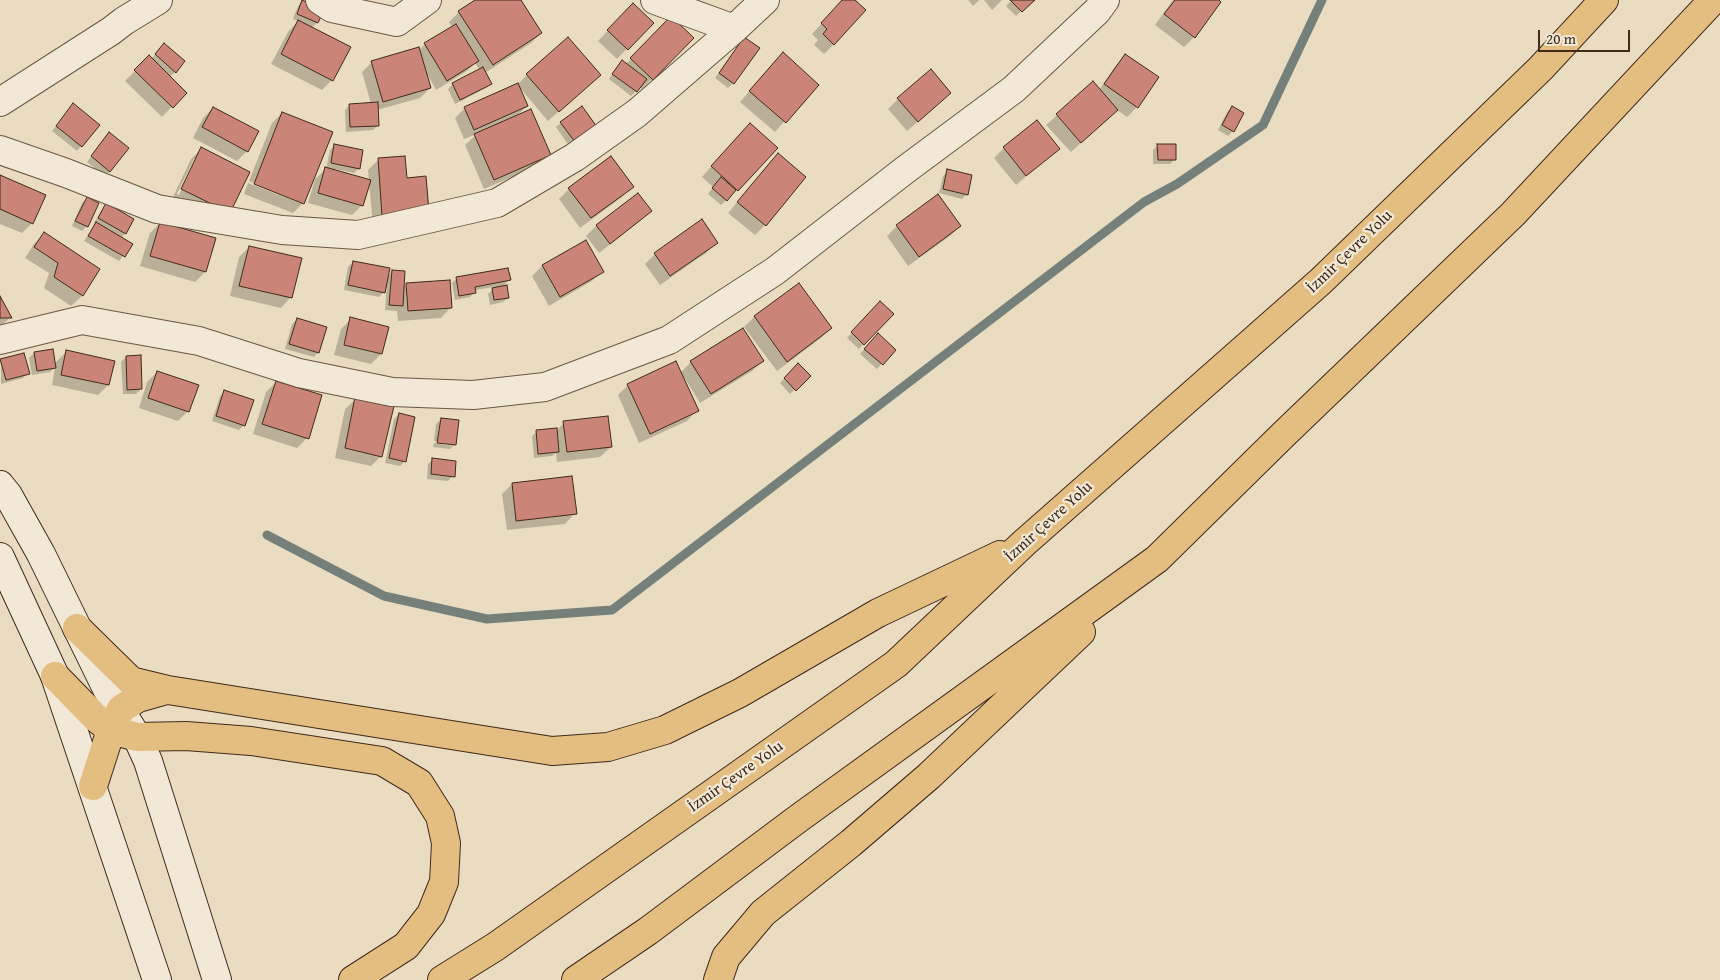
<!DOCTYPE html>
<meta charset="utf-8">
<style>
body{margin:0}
#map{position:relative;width:1720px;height:980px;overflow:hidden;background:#e9dcc1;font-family:"Gentium Book Plus",serif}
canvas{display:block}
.scale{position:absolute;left:1538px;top:30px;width:92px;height:22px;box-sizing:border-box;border:2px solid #412a1a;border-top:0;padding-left:6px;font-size:15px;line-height:18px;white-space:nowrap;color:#412a1a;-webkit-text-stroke:4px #f1e8d7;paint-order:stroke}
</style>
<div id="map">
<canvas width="1720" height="980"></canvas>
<div class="scale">20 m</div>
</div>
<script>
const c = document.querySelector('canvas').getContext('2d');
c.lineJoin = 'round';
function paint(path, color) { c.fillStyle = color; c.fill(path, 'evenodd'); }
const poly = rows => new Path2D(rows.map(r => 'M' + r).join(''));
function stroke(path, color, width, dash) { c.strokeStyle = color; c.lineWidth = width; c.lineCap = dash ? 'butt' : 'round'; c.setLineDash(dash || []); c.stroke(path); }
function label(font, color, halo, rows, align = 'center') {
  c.font = font + ' "Gentium Book Plus",serif'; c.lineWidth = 4.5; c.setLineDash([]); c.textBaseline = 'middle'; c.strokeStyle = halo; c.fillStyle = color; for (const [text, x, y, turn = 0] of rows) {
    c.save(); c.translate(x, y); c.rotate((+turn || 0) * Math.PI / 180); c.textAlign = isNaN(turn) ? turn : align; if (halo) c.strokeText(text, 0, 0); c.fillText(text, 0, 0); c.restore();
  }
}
paint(poly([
 [478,0,520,0,541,33,531,43,485,73,490,84,486,88,455,104,448,89,453,84,480,70,475,63,467,71,436,90,427,74,430,88,420,98,377,110,378,125,373,130,346,132,345,110,350,105,371,104,362,72,372,62,419,50,425,44,453,28,449,22,459,12],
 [844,0,853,0,834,44,824,54,814,45,818,40,812,34],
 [968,0,979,0,973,6],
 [984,0,1002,0,992,10],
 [1012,0,1033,0,1016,16,1006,6],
 [1173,0,1217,0,1194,37,1184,47,1155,25],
 [303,1,322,10,317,23,311,28,332,80,322,90,271,64,288,32,298,21,293,19,298,6],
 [623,15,652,23,617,59,598,41],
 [671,18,692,38,642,89,640,87,631,96,609,79,618,66,626,64],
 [744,38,733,83,728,88,715,78],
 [159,50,175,72,170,77,185,93,162,117,125,81,149,57,151,59],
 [1126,55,1137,107,1127,117,1117,110,1071,152,1046,125,1093,83,1099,90,1116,65],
 [773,64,817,85,775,132,740,102],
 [527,75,599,75,548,121,520,88,527,106,515,117,550,155,540,165,484,189,465,145,477,134,464,139,455,118,465,108,517,85],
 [898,99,939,103,907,131,888,109],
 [1232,107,1233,131,1228,136,1218,130,1227,112],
 [213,108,247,151,237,161,193,138,203,118],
 [68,110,81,146,77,151,52,131],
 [282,113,303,203,293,213,244,194,248,183,300,203,300,201,249,181,272,123],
 [561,123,595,126,569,146,556,127],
 [740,134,737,190,721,205,708,194,713,187,702,177],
 [105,139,110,171,105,176,87,162],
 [335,145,359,168,354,173,335,169,335,171,369,181,368,170,378,160,406,180,425,178,373,226,369,182,362,205,352,215,308,203,315,179,326,169,330,150],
 [1158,145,1175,159,1170,164,1153,164,1153,150],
 [1004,148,1058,149,1016,185,994,158],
 [201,149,219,222,172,199,191,159],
 [194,159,196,159,179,195,177,194],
 [778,155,765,225,755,235,728,213],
 [948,171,967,194,962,199,939,193,943,176],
 [0,177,32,223,22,233,0,224],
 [632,186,622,197,580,228,559,199,569,189],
 [638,195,650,211,640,221,599,253,586,236,596,226],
 [938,196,960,226,950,236,908,266,887,236,897,226],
 [87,198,87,226,82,231,72,226,82,203],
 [107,205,132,220,125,234,121,238,132,244,119,261,84,241,96,224,94,223,102,210],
 [160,223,205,272,195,282,140,266,150,233],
 [44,234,98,269,82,296,71,306,44,288,49,273,25,258,34,244],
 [585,241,602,271,592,281,549,306,532,276,542,266],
 [716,243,706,253,660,285,645,264,655,254],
 [249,247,291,297,281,308,230,296,239,257],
 [353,262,387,277,392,271,403,288,406,284,451,307,441,318,398,321,397,311,385,310,387,284,385,284,384,292,379,297,344,290,348,267],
 [457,278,509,280,502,287,508,298,503,302,490,305,488,294,495,287,475,290,475,292,470,297,455,300,452,283],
 [799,285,831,328,821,338,777,371,744,327,754,317],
 [0,298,11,317,0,327],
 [880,303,892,314,859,349,847,338],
 [297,319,318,352,314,357,285,349,292,324],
 [351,319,388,328,381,354,371,364,334,355,341,329],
 [873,339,894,350,877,369,860,354],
 [52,351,54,364,66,352,108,385,98,395,52,385,55,367,50,372,32,375,29,358,34,353],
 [126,357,141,389,136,394,123,394,121,362],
 [1,361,28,373,23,378,1,384],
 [763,361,752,371,700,403,684,377,682,378,697,410,687,421,639,443,618,395,628,385,680,373,691,362],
 [798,365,809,376,790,394,780,383],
 [157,372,188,411,178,421,139,408,147,382],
 [276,382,307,438,297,448,253,434,266,392],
 [225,392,244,425,239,430,212,421,220,396],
 [356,399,381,456,371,466,335,458,345,409],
 [399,414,405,461,400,466,385,463,394,419],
 [441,419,455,444,450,449,433,447,434,443,452,446,452,443,434,441,436,424],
 [564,423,611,447,600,457,557,462,556,453,552,456,534,458,532,436,537,431,557,430],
 [433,459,453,476,448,481,427,479,428,464],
 [512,484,575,513,565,524,507,530,502,494]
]), '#0003');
stroke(poly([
 [267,535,384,596,487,619,612,610,1144,202,1177,184,1263,125,1322,0]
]), '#76807b', 9);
const building = poly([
 [302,0,324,10,318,23,297,14,302,0],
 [475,0,521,0,542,33,493,65,458,11,475,0],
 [842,0,855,0,866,10,834,45,823,34,827,29,821,23,842,0],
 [1010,0,1035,0,1022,12,1010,0],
 [1175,0,1219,0,1221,2,1195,38,1164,14,1175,0],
 [633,3,654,23,628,50,607,30,633,3],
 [671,16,694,38,653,80,630,58,671,16],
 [298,20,351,47,333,81,281,54,298,20],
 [456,24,479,61,447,81,424,43,456,24],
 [568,37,601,75,559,112,526,74,568,37],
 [744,37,760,48,734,84,719,73,744,37],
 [164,43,185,61,176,73,155,54,164,43],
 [419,47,431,88,383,102,371,61,419,47],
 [783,52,819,85,786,123,749,91,783,52],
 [1125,54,1159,77,1138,108,1104,84,1125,54],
 [149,55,187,93,173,108,134,70,149,55],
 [622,60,647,79,637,92,612,74,622,60],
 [483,67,492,84,460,100,452,83,483,67],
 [931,69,951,93,918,122,897,98,931,69],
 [1093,81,1118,110,1081,143,1056,114,1093,81],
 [518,83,528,106,474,130,464,107,518,83],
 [378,102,379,126,350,127,349,104,378,102],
 [73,103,100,125,82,147,56,126,73,103],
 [582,106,597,127,575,142,560,122,582,106],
 [1232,106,1244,113,1234,132,1222,125,1232,106],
 [213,107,259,131,248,152,202,127,213,107],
 [531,109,551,155,494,180,474,134,531,109],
 [282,112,333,132,304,204,254,184,282,112],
 [1037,120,1060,149,1026,176,1003,147,1037,120],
 [750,123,778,148,738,191,711,166,750,123],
 [109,132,129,148,110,172,91,156,109,132],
 [334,144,363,150,360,169,331,163,334,144],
 [1157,144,1176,144,1176,160,1158,160,1157,144],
 [201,147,250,172,230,213,181,189,201,147],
 [778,153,806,177,766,226,737,202,778,153],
 [405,156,407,178,426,176,429,212,382,216,378,158,405,156],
 [611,156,634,187,591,218,568,188,611,156],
 [325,167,371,180,363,206,318,193,325,167],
 [947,169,972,175,968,195,943,189,947,169],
 [0,175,46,195,33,224,0,209,0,175],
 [721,177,736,190,727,201,712,188,721,177],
 [638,193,652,211,610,244,596,225,638,193],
 [938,194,961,226,919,257,896,225,938,194],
 [87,197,99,203,88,227,75,221,87,197],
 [106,203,134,219,126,234,98,218,106,203],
 [702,219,718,243,670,276,654,253,702,219],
 [96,222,133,244,125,257,88,236,96,222],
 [160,222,216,238,206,272,150,256,160,222],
 [44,232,100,269,83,296,54,277,58,263,34,247,44,232],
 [586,240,604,272,560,297,542,265,586,240],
 [249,246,302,258,292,298,239,286,249,246],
 [353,261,390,268,385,293,348,285,353,261],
 [508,268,511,280,475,287,476,293,459,296,456,277,508,268],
 [392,270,405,271,403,306,389,305,392,270],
 [450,280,452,308,408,311,406,283,450,280],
 [799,283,832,328,787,362,754,316,799,283],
 [507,285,509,298,494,300,492,288,507,285],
 [0,296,12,318,0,318,0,296],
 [880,301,894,314,864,345,851,332,880,301],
 [350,317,389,327,382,354,344,345,350,317],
 [297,318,327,327,319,353,289,344,297,318],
 [743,328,764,361,711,394,690,361,743,328],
 [878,333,896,350,883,365,864,349,878,333],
 [53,349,56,368,37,371,34,352,53,349],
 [66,350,115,361,109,385,61,375,66,350],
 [24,353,30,374,6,380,0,359,24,353],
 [141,355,142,389,127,390,126,356,141,355],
 [676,361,699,411,650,434,627,384,676,361],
 [798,363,811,376,796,391,784,378,798,363],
 [157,371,199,385,189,412,148,398,157,371],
 [276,381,322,395,309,439,262,424,276,381],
 [224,390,254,400,245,426,216,416,224,390],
 [355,397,394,406,382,457,345,448,355,397],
 [399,413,415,417,406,462,389,458,399,413],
 [608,416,612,447,567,452,563,421,608,416],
 [441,418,459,420,456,445,437,443,441,418],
 [557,428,559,452,538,454,536,430,557,428],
 [432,458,456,461,455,477,431,474,432,458],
 [572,476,577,514,516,521,512,483,572,476]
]);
paint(building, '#cb8578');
stroke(building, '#412a1a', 1);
const minor = poly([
 [320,0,332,8,397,22,427,0],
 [655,0,734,29],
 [0,102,111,31,124,21,158,0],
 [0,150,66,173,157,209,282,230,358,235,497,203,575,157,637,113,734,29,765,0],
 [0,340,82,320,199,341,299,373,392,392,473,395,545,387,669,340,775,271,905,170,1014,89,1097,11,1105,0]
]);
const secondary = poly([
 [0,485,8,495,41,554,107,689,137,737,148,761,217,980],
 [0,557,55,676,157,980]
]);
const motorway = poly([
 [77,628,131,681,168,690,552,751,608,747,665,730,740,693,878,613,1000,555],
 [55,676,96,718,111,730,137,737,186,736,251,741,382,761,419,783,440,816,446,843,444,882,431,914,406,946,353,980],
 [93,786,111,730,121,709,138,698,166,690],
 [442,980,495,947,896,664,1024,543,1321,281,1541,68,1604,0],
 [576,980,648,931,799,818,1157,559,1283,435,1513,214,1713,0],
 [718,980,726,957,763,913,851,843,929,776,1081,632]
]);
stroke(minor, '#6b5644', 30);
stroke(secondary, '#412a1a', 30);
stroke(motorway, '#412a1a', 30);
stroke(minor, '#f1e8d7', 28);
stroke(secondary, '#f1e8d7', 28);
stroke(motorway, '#e4be80', 28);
label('16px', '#412a1a', '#f1e8d7', [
 ["İzmir Çevre Yolu",1350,252,-44],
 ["İzmir Çevre Yolu",1049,522,-42],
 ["İzmir Çevre Yolu",736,777,-35]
]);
</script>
